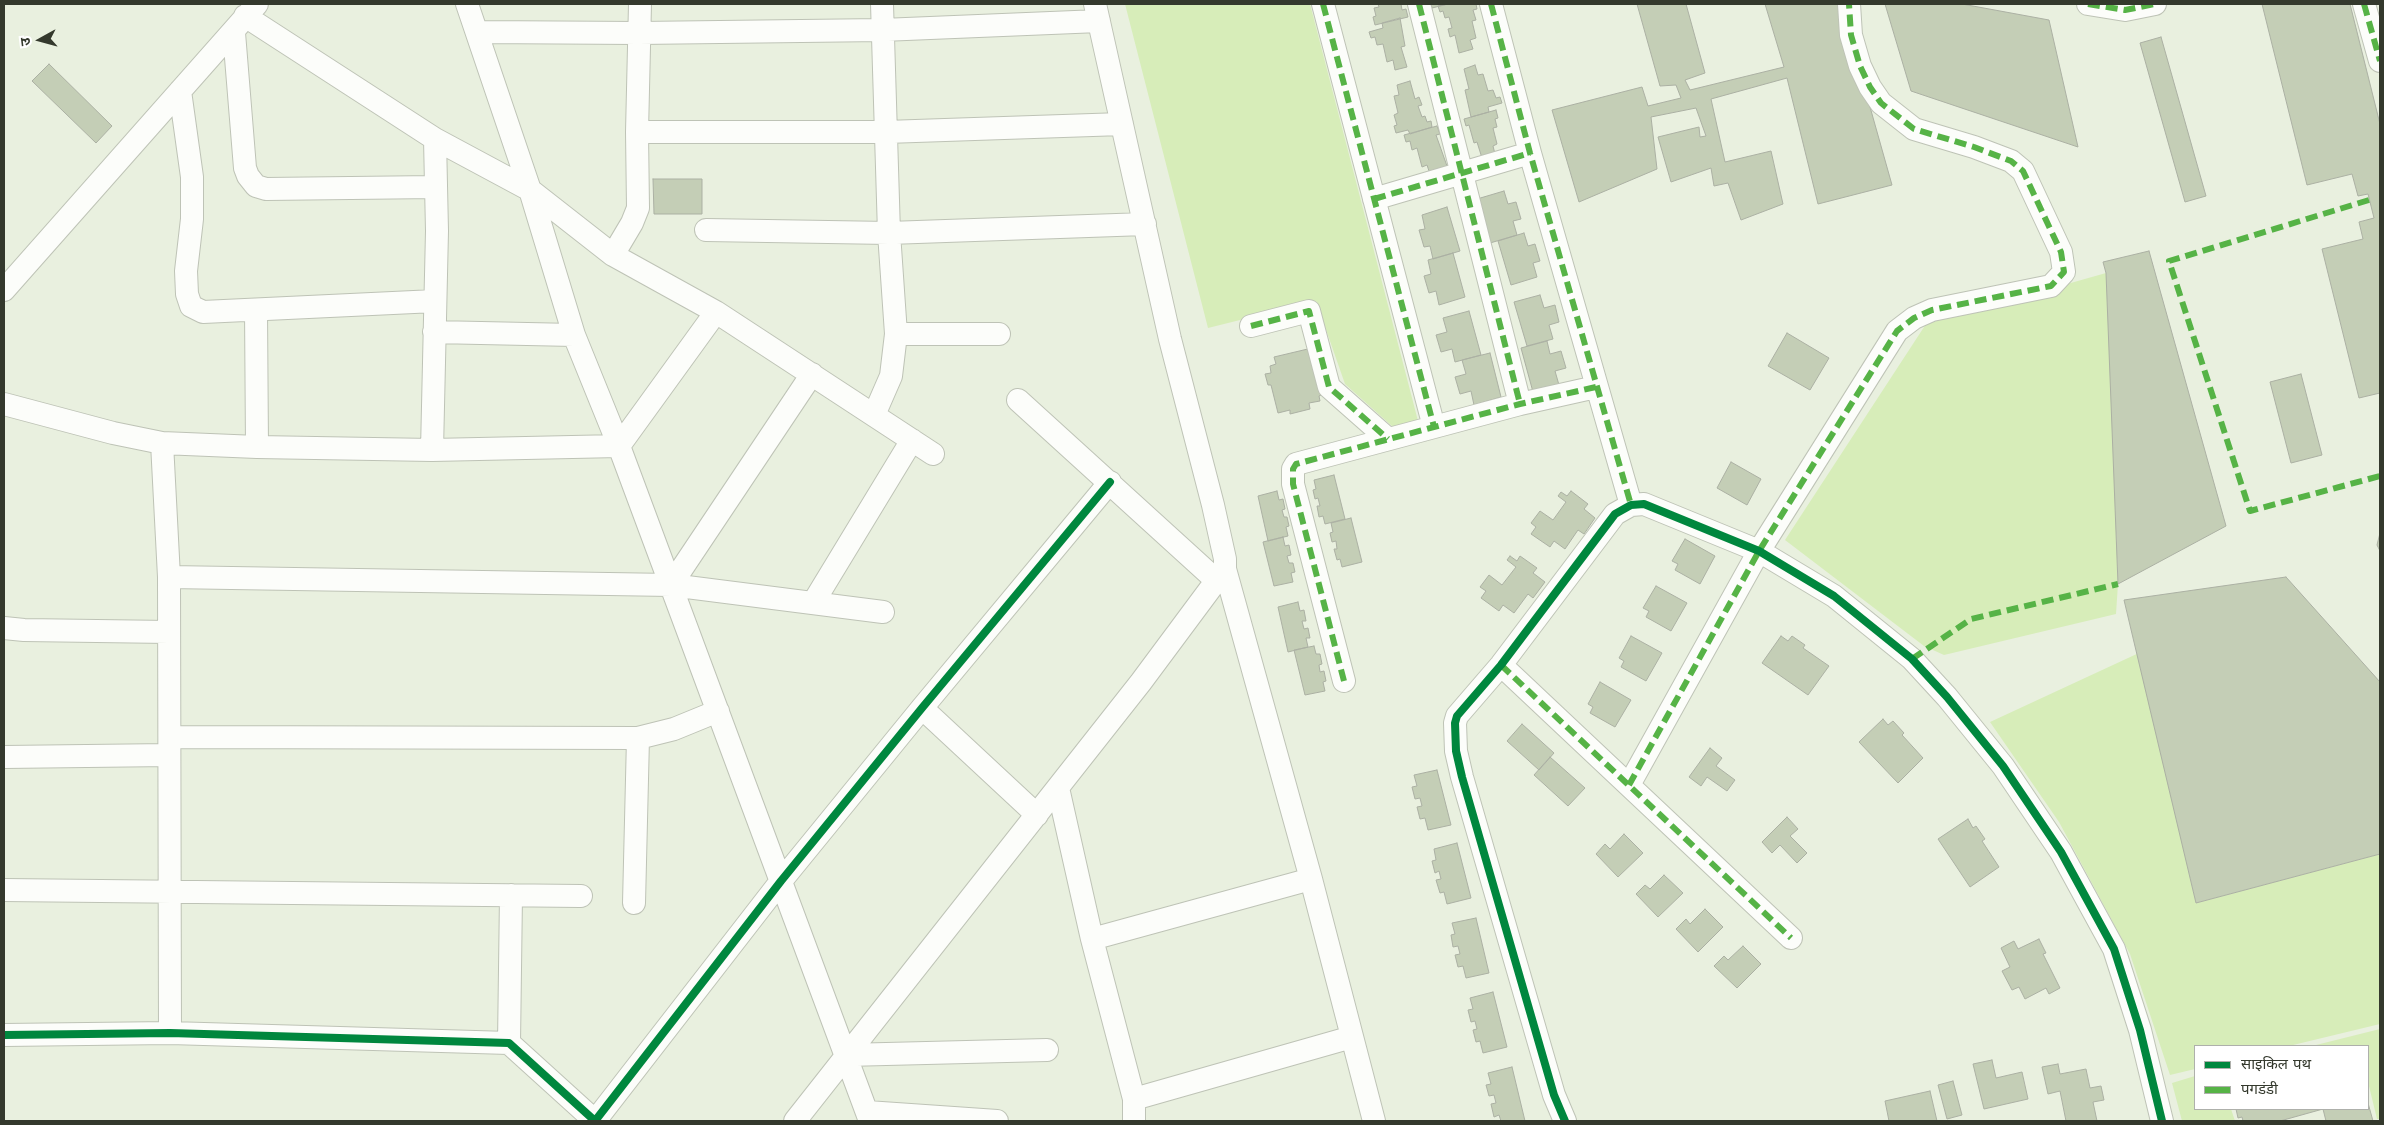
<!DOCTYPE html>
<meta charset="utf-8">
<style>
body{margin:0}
#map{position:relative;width:2384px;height:1125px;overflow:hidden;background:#e9f0df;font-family:"Work Sans","Noto Sans Devanagari",sans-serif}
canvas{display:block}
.frame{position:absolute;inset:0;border:5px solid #34392d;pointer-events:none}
.legend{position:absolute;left:2194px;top:1045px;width:175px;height:65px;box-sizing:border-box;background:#fff;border:1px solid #aeb0ab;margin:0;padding:6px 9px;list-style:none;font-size:15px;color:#34392d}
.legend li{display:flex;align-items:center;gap:10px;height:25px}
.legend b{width:25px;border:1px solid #aeb0ab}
.north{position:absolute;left:15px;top:15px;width:50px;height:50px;-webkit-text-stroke:4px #fff;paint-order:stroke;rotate:263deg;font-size:14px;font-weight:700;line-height:20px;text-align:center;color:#34392d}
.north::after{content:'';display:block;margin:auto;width:18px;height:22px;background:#34392d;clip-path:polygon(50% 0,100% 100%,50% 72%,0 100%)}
</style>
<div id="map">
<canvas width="2384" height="1125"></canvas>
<div class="frame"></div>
<ul class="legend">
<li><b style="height:6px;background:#00873e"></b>साइकिल पथ</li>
<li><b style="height:6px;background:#56b346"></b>पगडंडी</li>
</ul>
<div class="north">उ</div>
</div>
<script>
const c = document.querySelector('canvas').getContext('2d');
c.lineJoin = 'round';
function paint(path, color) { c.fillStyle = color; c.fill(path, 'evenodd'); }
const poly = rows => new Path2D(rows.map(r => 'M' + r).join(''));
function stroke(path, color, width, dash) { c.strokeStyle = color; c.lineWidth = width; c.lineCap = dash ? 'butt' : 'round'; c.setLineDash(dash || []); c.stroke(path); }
paint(poly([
 [1125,4,1310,4,1418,421,1393,427,1345,384,1316,301,1208,328],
 [2106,273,2110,294,2118,584,2116,614,1944,655,1924,646,1785,540,1926,324],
 [2141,652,2196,903,2380,854,2380,1024,2289,1046,2195,1046,2195,1069,2170,1075,2130,954,2059,822,1990,722],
 [2380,1029,2380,1119,2377,1119,2368,1082,2368,1046,2312,1046],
 [2195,1076,2195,1109,2231,1109,2235,1121,2182,1121,2172,1083]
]), '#d7edb9');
const building = poly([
 [1378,4,1401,4,1402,10,1406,9,1408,17,1375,25,1373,17,1376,16,1374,8,1379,7,1378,4],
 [1431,4,1448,4,1432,8,1431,4],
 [1448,4,1476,4,1477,9,1473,10,1476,20,1472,21,1476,38,1470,40,1473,49,1459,53,1455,35,1450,37,1448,29,1452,28,1449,17,1445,18,1443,11,1440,12,1438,6,1448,4],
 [1637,4,1686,4,1705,73,1685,80,1690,90,1784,67,1765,4,1841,4,1892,185,1818,204,1787,78,1711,99,1725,162,1771,151,1783,204,1741,220,1728,183,1714,186,1711,168,1671,182,1658,137,1699,127,1700,137,1706,136,1696,108,1651,117,1657,169,1579,202,1552,110,1642,87,1648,106,1681,98,1676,85,1660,86,1637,4],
 [1885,4,1962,4,2049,20,2078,147,1911,91,1885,4],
 [2262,4,2350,4,2380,124,2380,393,2359,398,2322,249,2363,239,2359,222,2374,218,2368,194,2358,196,2352,174,2307,185,2262,4],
 [1400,18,1405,46,1401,47,1407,67,1395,70,1393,60,1387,62,1383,44,1377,45,1375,37,1371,38,1369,32,1383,28,1382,23,1400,18],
 [2161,37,2206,196,2185,202,2140,43,2161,37],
 [49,64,112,126,96,143,32,81,49,64],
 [1475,65,1478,75,1483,74,1488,91,1493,90,1496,98,1500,97,1502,103,1488,107,1489,112,1471,117,1465,90,1469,89,1464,69,1475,65],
 [1410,81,1415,99,1419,97,1422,105,1418,106,1422,117,1425,116,1427,122,1431,121,1432,127,1410,134,1408,130,1396,133,1394,126,1397,125,1394,115,1398,113,1394,96,1399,95,1397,85,1410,81],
 [1496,110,1498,118,1495,119,1497,127,1493,128,1497,144,1493,146,1495,154,1482,158,1477,142,1474,143,1469,125,1466,126,1464,119,1496,110],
 [1437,126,1440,134,1436,135,1447,166,1430,174,1427,165,1422,167,1417,148,1412,150,1410,141,1406,142,1404,135,1437,126],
 [653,179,702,179,702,214,654,214,653,179],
 [1504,191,1508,204,1516,202,1521,219,1513,221,1517,235,1490,243,1477,199,1504,191],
 [1447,207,1460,251,1433,259,1430,246,1424,247,1419,230,1425,229,1422,215,1447,207],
 [1524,233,1528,246,1535,244,1540,261,1533,263,1537,277,1511,285,1498,241,1524,233],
 [2149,251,2226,526,2118,584,2106,273,2103,262,2149,251],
 [1453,253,1465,297,1439,305,1436,291,1429,293,1424,276,1431,274,1428,260,1453,253],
 [1540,295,1544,308,1555,305,1559,322,1549,325,1553,339,1527,346,1514,302,1540,295],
 [1469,311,1481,355,1455,362,1452,349,1441,352,1436,335,1447,332,1443,318,1469,311],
 [1787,333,1829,358,1810,390,1768,366,1787,333],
 [1547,341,1550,354,1561,351,1566,368,1555,371,1559,385,1533,392,1521,348,1547,341],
 [1312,348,1321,395,1319,396,1320,401,1309,403,1310,409,1290,414,1290,410,1278,413,1271,385,1268,385,1265,374,1271,373,1270,366,1276,364,1274,357,1312,348],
 [1490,353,1501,397,1474,405,1471,391,1460,394,1455,377,1466,374,1462,360,1490,353],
 [2301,374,2322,455,2291,463,2270,382,2301,374],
 [1731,462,1761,479,1747,505,1717,488,1731,462],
 [1334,475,1345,519,1325,524,1323,516,1319,517,1317,506,1320,506,1318,498,1315,499,1313,490,1316,489,1314,480,1334,475],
 [1277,491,1279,500,1283,499,1285,509,1282,510,1284,517,1287,517,1289,526,1286,527,1288,536,1268,541,1258,496,1277,491],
 [1571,491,1588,504,1584,509,1595,518,1584,534,1578,530,1565,549,1554,541,1550,547,1531,534,1536,527,1531,523,1540,511,1553,520,1566,502,1558,496,1561,492,1567,496,1571,491],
 [1351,518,1362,562,1342,567,1340,559,1337,560,1334,549,1337,549,1336,541,1332,542,1330,533,1333,532,1331,523,1351,518],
 [2380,533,2380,551,2377,545,2380,533],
 [1283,537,1285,546,1289,545,1291,555,1287,556,1289,563,1293,563,1295,572,1291,573,1293,582,1274,586,1263,542,1283,537],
 [1685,539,1715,556,1700,584,1675,570,1678,564,1672,561,1685,539],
 [1510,556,1517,561,1520,556,1537,568,1533,573,1545,582,1533,598,1528,594,1514,613,1503,605,1499,611,1481,598,1486,591,1480,587,1489,575,1502,585,1516,567,1507,560,1510,556],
 [2286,577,2380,682,2380,854,2196,903,2124,600,2286,577],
 [1656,586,1687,603,1671,631,1646,617,1649,611,1643,608,1656,586],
 [1298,602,1300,611,1304,610,1306,621,1302,621,1304,629,1308,628,1310,638,1306,638,1308,647,1288,652,1278,607,1298,602],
 [1631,636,1662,653,1646,681,1621,667,1624,661,1619,658,1631,636],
 [1781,636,1788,641,1792,636,1805,645,1803,648,1829,666,1808,695,1762,663,1781,636],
 [1314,646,1316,654,1320,654,1322,664,1319,665,1320,672,1324,671,1326,681,1323,682,1325,691,1305,695,1294,650,1314,646],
 [1600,682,1631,700,1615,727,1590,713,1593,707,1588,704,1600,682],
 [1883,719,1888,725,1893,721,1904,733,1902,735,1923,758,1898,783,1859,742,1883,719],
 [1522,724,1554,753,1539,770,1507,741,1522,724],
 [1710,748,1722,758,1716,766,1735,780,1727,791,1707,777,1701,786,1689,777,1710,748],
 [1550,757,1585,788,1568,806,1534,775,1550,757],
 [1437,770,1451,825,1428,830,1425,818,1420,819,1417,807,1422,806,1420,798,1415,799,1412,787,1417,786,1414,775,1437,770],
 [1787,817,1798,829,1790,836,1807,853,1797,863,1780,845,1772,853,1762,842,1787,817],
 [1968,819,1973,828,1976,826,1985,839,1982,841,1999,867,1970,887,1938,839,1968,819],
 [1624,834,1643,853,1618,877,1596,854,1605,844,1610,849,1624,834],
 [1457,843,1471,898,1447,904,1444,892,1440,893,1436,880,1441,879,1439,871,1435,873,1432,861,1436,860,1434,849,1457,843],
 [1664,875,1683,893,1658,917,1636,894,1645,885,1650,889,1664,875],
 [1705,909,1723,927,1698,952,1676,929,1686,919,1690,924,1705,909],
 [1476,918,1489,973,1466,978,1463,966,1458,967,1455,955,1460,954,1458,946,1453,947,1451,935,1455,934,1452,923,1476,918],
 [2039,939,2046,953,2043,954,2060,988,2049,994,2046,988,2025,999,2019,987,2012,990,2002,971,2010,967,2001,948,2014,941,2018,949,2039,939],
 [1743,946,1761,964,1737,988,1714,966,1724,956,1728,960,1743,946],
 [1493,992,1507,1047,1483,1053,1480,1041,1476,1042,1473,1030,1477,1029,1475,1021,1471,1022,1468,1010,1473,1009,1470,998,1493,992],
 [1992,1060,1996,1078,2022,1072,2028,1099,1984,1109,1973,1064,1992,1060],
 [2058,1064,2060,1074,2086,1069,2090,1088,2101,1086,2104,1100,2093,1102,2097,1121,2066,1121,2060,1091,2048,1094,2042,1067,2058,1064],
 [1512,1067,1525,1121,1501,1121,1499,1115,1494,1117,1491,1104,1496,1103,1494,1095,1489,1096,1486,1085,1491,1084,1488,1073,1512,1067],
 [1953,1081,1962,1115,1947,1119,1938,1085,1953,1081],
 [1930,1091,1937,1121,1889,1121,1885,1101,1930,1091],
 [2368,1103,2373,1121,2326,1121,2323,1109,2280,1121,2243,1121,2242,1117,2238,1118,2236,1109,2368,1109,2368,1103]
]);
paint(building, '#c4ceb6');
stroke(building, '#abb0a3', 1);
const minor = poly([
 [467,4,530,190,574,335,619,446,870,1121],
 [1095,4,1170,339,1213,505,1225,559,1225,569,1311,879,1374,1121],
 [1323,4,1434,427],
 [1419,4,1520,404],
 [1491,4,1530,153,1631,505],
 [2088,4,2125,10,2155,4],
 [2364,4,2380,61],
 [245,16,435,139,530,190,613,255,716,312,933,454],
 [477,32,639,33,882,30,1099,21],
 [234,33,245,168,248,176,256,186,266,189,435,187],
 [180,91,192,177,192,219,186,271,187,294,191,306,203,312,435,301],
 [637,132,886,132,1122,124],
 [1374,199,1530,153],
 [706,230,889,233,1145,224],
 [613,255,632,223,638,208,637,132,640,4],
 [4,290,257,4],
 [256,310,257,447],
 [1251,326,1309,311,1329,387,1388,439],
 [434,332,574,335],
 [896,334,999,334],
 [1018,400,1217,581],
 [4,404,113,433,162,443,257,447,432,450,619,446,716,312],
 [874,415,891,376,896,334,889,233,882,4],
 [162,443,169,577,170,1033],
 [432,450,437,231,435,139],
 [169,577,671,585,883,612],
 [671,585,812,374],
 [813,603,912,440],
 [4,628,24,630,169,632],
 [1501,665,1791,938],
 [1344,681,1293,484,1293,469,1296,464,1520,404,1596,387],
 [922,708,1037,815],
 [170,737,638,738,674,729,718,711],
 [4,757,169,755],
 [1629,785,1759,551,1897,331,1914,318,1932,310,2051,286,2064,272,2061,252,2023,171,2011,161,1974,147,1914,129,1881,103,1870,87,1860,66,1851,35,1849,4],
 [1058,788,1092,939,1311,879],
 [4,890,581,896],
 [634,903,638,738],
 [1092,939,1134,1099,1134,1121],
 [4,1035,170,1033,509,1043,595,1121,781,881,922,708,1110,482],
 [509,1043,511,895],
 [846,1055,1047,1050],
 [1134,1099,1352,1037],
 [867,1112,997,1121],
 [795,1121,1141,682,1225,569],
 [1565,1121,1554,1095,1462,777,1456,751,1455,723,1457,716,1501,665,1615,514,1631,505,1644,504,1759,551,1834,596,1912,659,1947,697,2003,766,2061,852,2114,949,2140,1030,2162,1121]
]);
stroke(minor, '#bec3b6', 24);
stroke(minor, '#fcfdfa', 22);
stroke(poly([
 [1323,4,1434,427],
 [1419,4,1520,404],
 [1491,4,1530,153,1631,505],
 [2088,4,2125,10,2155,4],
 [2364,4,2380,61],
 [1374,199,1530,153],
 [2369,200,2169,261,2250,511,2380,476],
 [1251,326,1309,311,1329,387,1388,439],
 [1912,659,1971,619,2118,584],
 [1501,665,1791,938],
 [1344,681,1293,484,1293,469,1296,464,1520,404,1596,387],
 [1629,785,1759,551,1897,331,1914,318,1932,310,2051,286,2064,272,2061,252,2023,171,2011,161,1974,147,1914,129,1881,103,1870,87,1860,66,1851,35,1849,4]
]), '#56b346', 6, [12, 6]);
stroke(poly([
 [4,1035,170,1033,509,1043,595,1121,781,881,922,708,1110,482],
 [1565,1121,1554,1095,1462,777,1456,751,1455,723,1457,716,1501,665,1615,514,1631,505,1644,504,1759,551,1834,596,1912,659,1947,697,2003,766,2061,852,2114,949,2140,1030,2162,1121]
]), '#00873e', 8);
</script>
